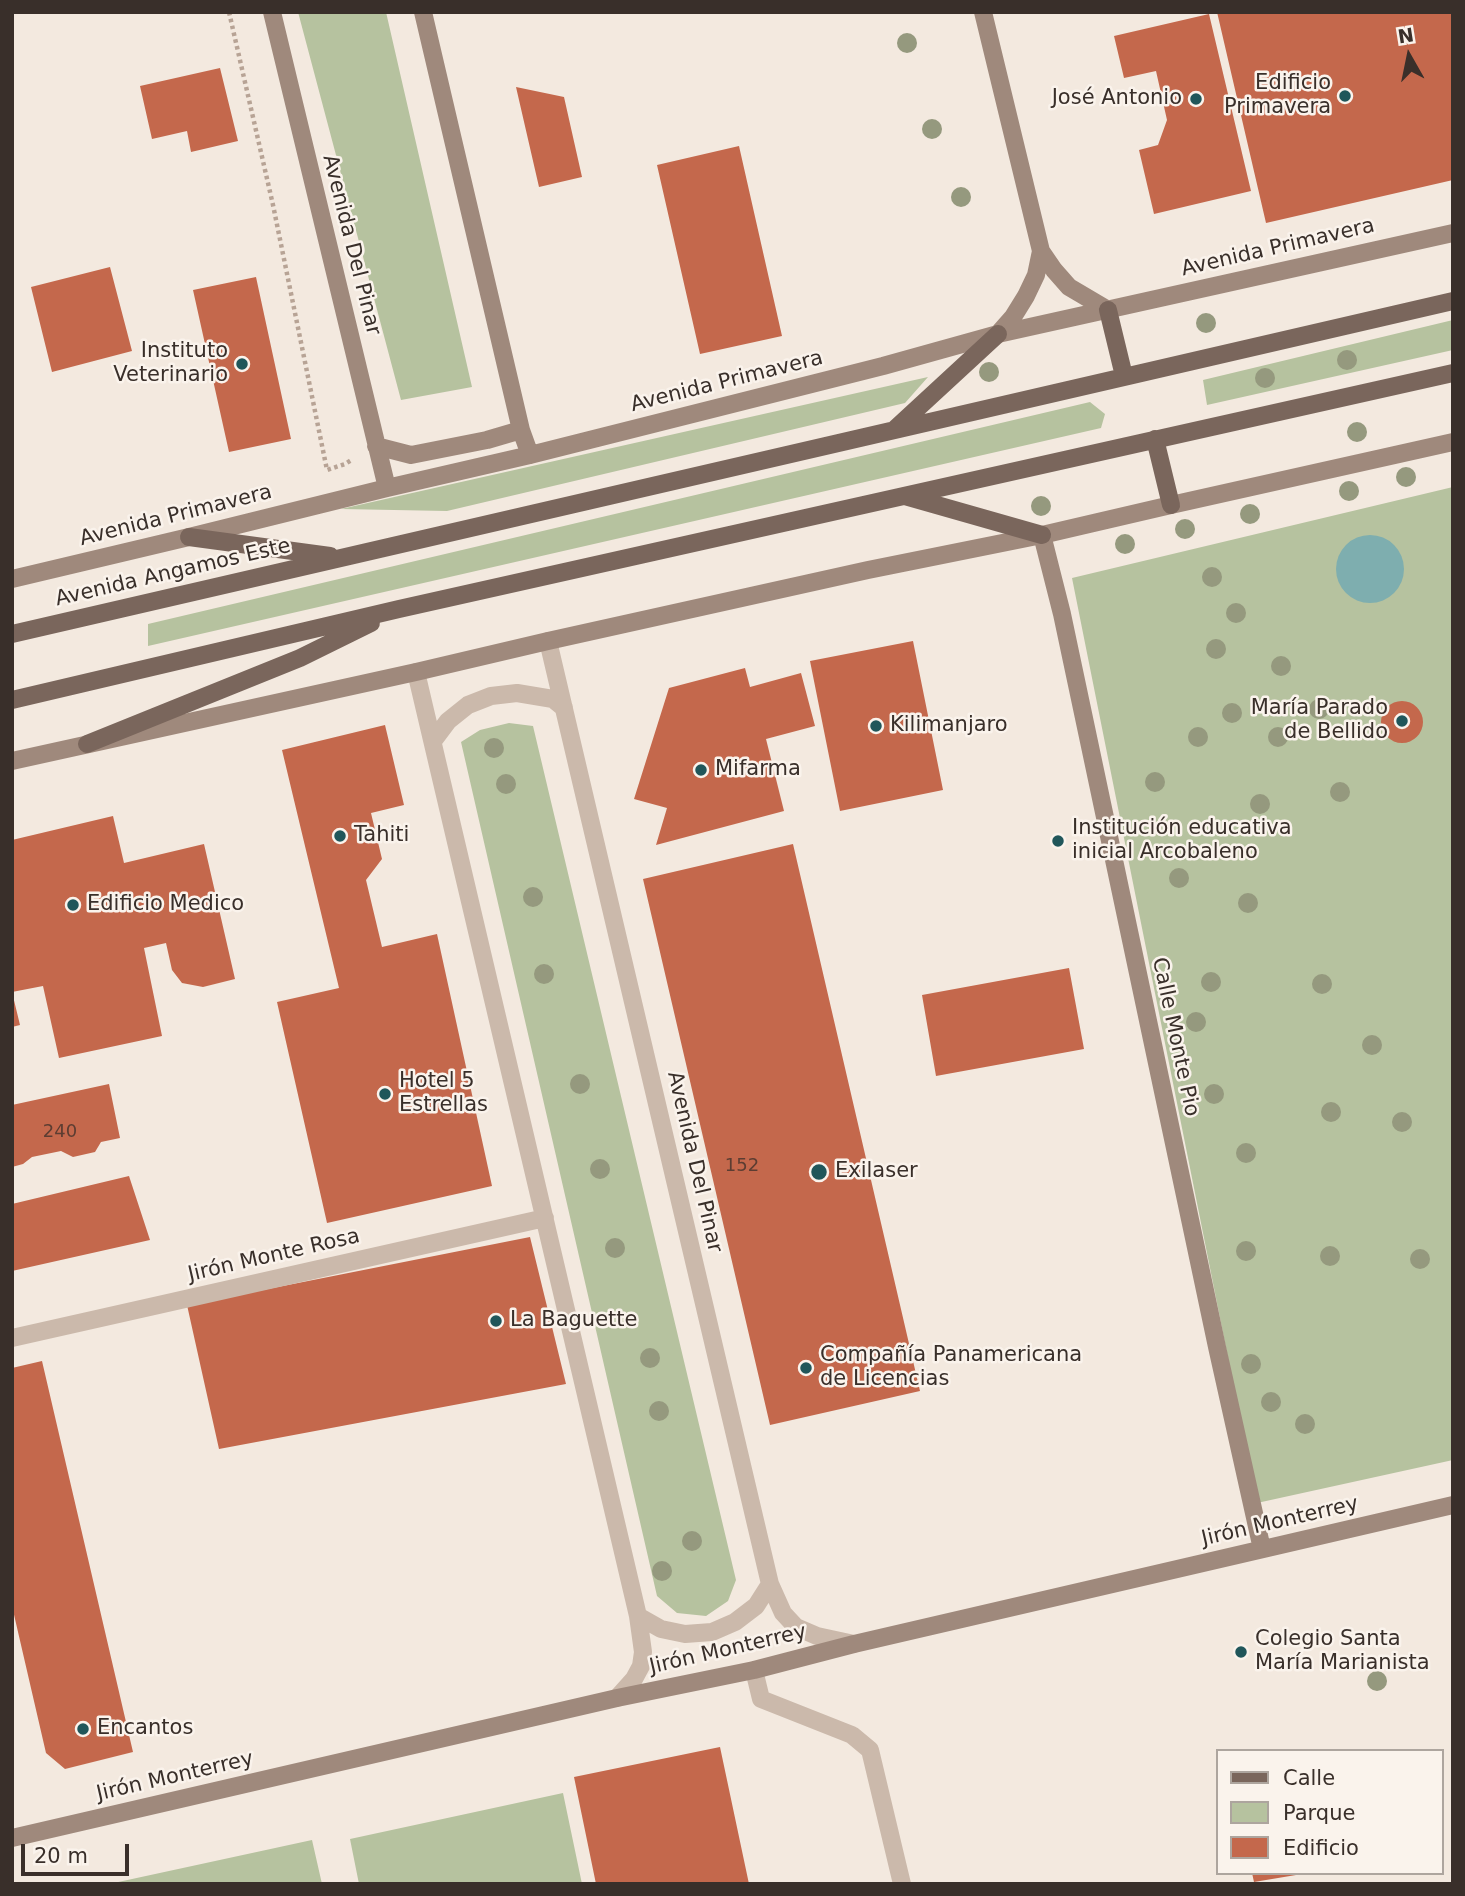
<!DOCTYPE html>
<meta charset="utf-8">
<style>
body{margin:0}
#map{position:relative;width:1465px;height:1896px;overflow:hidden;background:#f3e9df;font-family:"DejaVu Sans",sans-serif}
canvas{display:block}
.frame{position:absolute;inset:0;border:14px solid #392f2a;pointer-events:none}
.legend{position:absolute;left:1216px;top:1749px;width:228px;height:126px;box-sizing:border-box;background:#faf3ec;border:2px solid #ada59e;margin:0;padding:9px 12px;list-style:none;font-size:21px;color:#392f2a}
.legend li{display:flex;align-items:center;gap:14px;height:35px}
.legend b{width:35px;border:2px solid #ada59e}
.north{position:absolute;left:1374px;top:21px;width:70px;height:70px;-webkit-text-stroke:5px #faf3ec;paint-order:stroke;rotate:351deg;font-size:19px;font-weight:700;line-height:28px;text-align:center;color:#392f2a}
.north::after{content:'';display:block;margin:auto;width:24px;height:32px;background:#392f2a;clip-path:polygon(50% 0,100% 100%,50% 72%,0 100%)}
.scale{position:absolute;left:21px;top:1844px;width:108px;height:32px;box-sizing:border-box;border:4px solid #392f2a;border-top:0;padding-left:9px;font-size:21px;line-height:24px;white-space:nowrap;color:#392f2a;-webkit-text-stroke:5px #faf3ec;paint-order:stroke}
</style>
<div id="map">
<canvas width="1465" height="1896"></canvas>
<div class="frame"></div>
<ul class="legend">
<li><b style="height:9px;background:#7a665c"></b>Calle</li>
<li><b style="height:19px;background:#b6c29f"></b>Parque</li>
<li><b style="height:19px;background:#c4684c"></b>Edificio</li>
</ul>
<div class="north">N</div>
<div class="scale">20 m</div>
</div>
<script>
const c = document.querySelector('canvas').getContext('2d');
c.lineJoin = 'round';
function paint(path, color) { c.fillStyle = color; c.fill(path, 'evenodd'); }
const poly = rows => new Path2D(rows.map(r => 'M' + r).join(''));
function stroke(path, color, width, dash) { c.strokeStyle = color; c.lineWidth = width; c.lineCap = dash ? 'butt' : 'round'; c.setLineDash(dash || []); c.stroke(path); }
function label(font, color, halo, rows, align = 'center') {
  c.font = font + ' "DejaVu Sans",sans-serif'; c.lineWidth = 5; c.setLineDash([]); c.textBaseline = 'middle'; c.strokeStyle = halo; c.fillStyle = color; for (const [text, x, y, turn = 0] of rows) {
    c.save(); c.translate(x, y); c.rotate((+turn || 0) * Math.PI / 180); c.textAlign = isNaN(turn) ? turn : align; if (halo) c.strokeText(text, 0, 0); c.fillText(text, 0, 0); c.restore();
  }
}
paint(poly([
 [298,12,386,12,472,387,401,400],
 [1453,320,1453,350,1207,405,1203,380],
 [928,377,905,403,447,511,341,509],
 [1090,402,1105,414,1101,428,148,646,148,624],
 [1453,487,1453,1460,1257,1503,1072,578],
 [509,723,533,726,736,1580,728,1601,706,1616,677,1613,657,1596,461,742,480,730],
 [563,1793,582,1884,359,1884,350,1839],
 [312,1840,322,1884,109,1884]
]), '#b6c29f');
paint(poly([
 '1336 569a34 34 0 1 1 68 0a34 34 0 1 1-68 0Z'
]), '#7eaeaf');
paint(poly([
 [1217,12,1453,12,1453,180,1266,223],
 [1209,14,1251,191,1154,214,1139,150,1158,145,1167,120,1156,71,1124,78,1114,36],
 [220,68,238,141,191,152,187,131,152,139,140,86],
 [516,87,564,97,582,177,539,187],
 [739,146,782,336,700,354,657,165],
 [110,267,132,351,52,372,31,287],
 [256,277,291,439,229,452,193,290],
 [913,641,943,790,840,811,810,661],
 [745,668,750,687,801,673,815,726,766,739,784,811,656,845,667,808,634,799,669,688],
 '1381 722a21 21 0 1 1 42 0a21 21 0 1 1-42 0Z',
 [385,725,404,805,371,813,382,859,366,880,382,947,437,934,492,1186,327,1223,277,1002,339,988,282,750],
 [113,816,124,863,204,844,235,979,203,987,182,983,172,970,166,943,144,948,162,1036,59,1058,43,986,12,992,12,840],
 [793,844,920,1391,770,1425,643,879],
 [1069,968,1084,1049,936,1076,922,995],
 [12,992,20,1025,12,1027],
 [109,1084,120,1138,101,1142,95,1152,73,1157,61,1151,32,1157,23,1164,12,1167,12,1105],
 [129,1176,150,1240,12,1271,12,1204],
 [530,1237,566,1384,219,1449,187,1305],
 [42,1361,133,1752,65,1769,46,1753,12,1606,12,1368],
 [720,1747,749,1884,596,1884,574,1777],
 [1252,1873,1296,1873,1296,1875,1254,1882]
]), '#c4684c');
stroke(poly([
 [229,12,273,205,327,470,345,464,353,459]
]), '#b7a395', 4.5, [3.5, 3.5]);
stroke(poly([
 [754,1670,761,1699,852,1735,870,1750,902,1884]
]), '#cbb9ab', 18);
stroke(poly([
 [548,641,770,1584,783,1613,796,1627,817,1636,854,1644],
 [416,672,638,1616,643,1652,641,1666,634,1679,617,1698],
 [433,741,448,721,468,705,491,696,517,693,553,699,564,708],
 [12,1338,545,1218],
 [638,1616,661,1629,685,1634,712,1632,735,1622,756,1606,770,1584]
]), '#cbb9ab', 18);
stroke(poly([
 [272,12,387,488],
 [423,12,521,430,530,455],
 [983,12,1041,251,1054,270,1069,287,1108,310],
 [998,334,1013,317,1026,296,1036,275,1041,251],
 [376,446,411,455,487,440,521,430],
 [1042,535,1062,614,1217,1347,1262,1549],
 [12,579,189,537,387,488,530,455,883,366,998,334,1453,233],
 [12,761,416,672,548,641,868,570,1042,535,1171,505,1453,442],
 [12,1838,617,1698,754,1670,854,1644,1453,1505]
]), '#9f897c', 18);
stroke(poly([
 [1108,310,1124,376],
 [895,429,998,334],
 [1155,439,1171,505],
 [905,496,1042,535],
 [189,537,330,556],
 [12,634,1453,301],
 [12,700,399,609,1453,373],
 [87,744,300,658,371,623]
]), '#7a665c', 18);
c.fillStyle = '#95997e';
for (const [x, y] of [
 [907,43],
 [932,129],
 [961,197],
 [1206,323],
 [1347,360],
 [989,372],
 [1265,378],
 [1357,432],
 [1406,477],
 [1349,491],
 [1041,506],
 [1250,514],
 [1185,529],
 [1125,544],
 [1212,577],
 [1236,613],
 [1216,649],
 [1281,666],
 [1319,709],
 [1232,713],
 [1198,737],
 [1278,737],
 [494,748],
 [1155,782],
 [506,784],
 [1340,792],
 [1260,804],
 [1179,878],
 [533,897],
 [1248,903],
 [544,974],
 [1211,982],
 [1322,984],
 [1196,1022],
 [1372,1045],
 [580,1084],
 [1214,1094],
 [1331,1112],
 [1402,1122],
 [1246,1153],
 [600,1169],
 [615,1248],
 [1246,1251],
 [1330,1256],
 [1420,1259],
 [650,1358],
 [1251,1364],
 [1271,1402],
 [659,1411],
 [1305,1424],
 [692,1541],
 [662,1571],
 [1377,1681]
]) { c.beginPath(); c.arc(x, y, 10, 0, 2 * Math.PI); c.fill(); }
for (const [x, y, r, color] of [
 [1345,96,7,"#20565a"],
 [1196,99,7,"#20565a"],
 [242,364,7,"#20565a"],
 [1402,721,7,"#20565a"],
 [876,726,7,"#20565a"],
 [701,770,7,"#20565a"],
 [340,836,7,"#20565a"],
 [1058,841,7,"#20565a"],
 [73,905,7,"#20565a"],
 [385,1094,7,"#20565a"],
 [819,1172,9,"#20565a"],
 [496,1321,7,"#20565a"],
 [806,1368,7,"#20565a"],
 [1241,1652,7,"#20565a"],
 [83,1729,7,"#20565a"]
]) { const dot = new Path2D(); dot.arc(x, y, r, 0, 2 * Math.PI); c.fillStyle = color; c.fill(dot); stroke(dot, '#faf3ec', 2.5); }
label('18px', '#5c3d32', null, [
 ["240",60,1132],
 ["152",742,1166]
]);
label('21px', '#392f2a', '#faf3ec', [
 ["Edificio",1331,84,"right"],
 ["Primavera",1331,108,"right"],
 ["José Antonio",1182,99,"right"],
 ["Instituto",228,352,"right"],
 ["Veterinario",228,376,"right"],
 ["María Parado",1388,709,"right"],
 ["de Bellido",1388,733,"right"],
 ["Kilimanjaro",890,726],
 ["Mifarma",715,770],
 ["Institución educativa",1072,829],
 ["inicial Arcobaleno",1072,853],
 ["Tahiti",354,836],
 ["Edificio Medico",87,905],
 ["Hotel 5",399,1082],
 ["Estrellas",399,1106],
 ["Exilaser",835,1172],
 ["La Baguette",510,1321],
 ["Compañía Panamericana",820,1356],
 ["de Licencias",820,1380],
 ["Colegio Santa",1255,1640],
 ["María Marianista",1255,1664],
 ["Encantos",97,1729]
], 'left');
label('21px', '#392f2a', '#faf3ec', [
 ["Avenida Del Pinar",351,245,76],
 ["Avenida Primavera",1278,248,-13],
 ["Avenida Primavera",727,382,-14],
 ["Avenida Primavera",176,516,-14],
 ["Avenida Angamos Este",173,573,-13],
 ["Calle Monte Pio",1175,1037,78],
 ["Avenida Del Pinar",694,1162,77],
 ["Jirón Monte Rosa",274,1256,-13],
 ["Jirón Monterrey",1280,1522,-13],
 ["Jirón Monterrey",728,1650,-13],
 ["Jirón Monterrey",175,1777,-13]
]);
</script>
